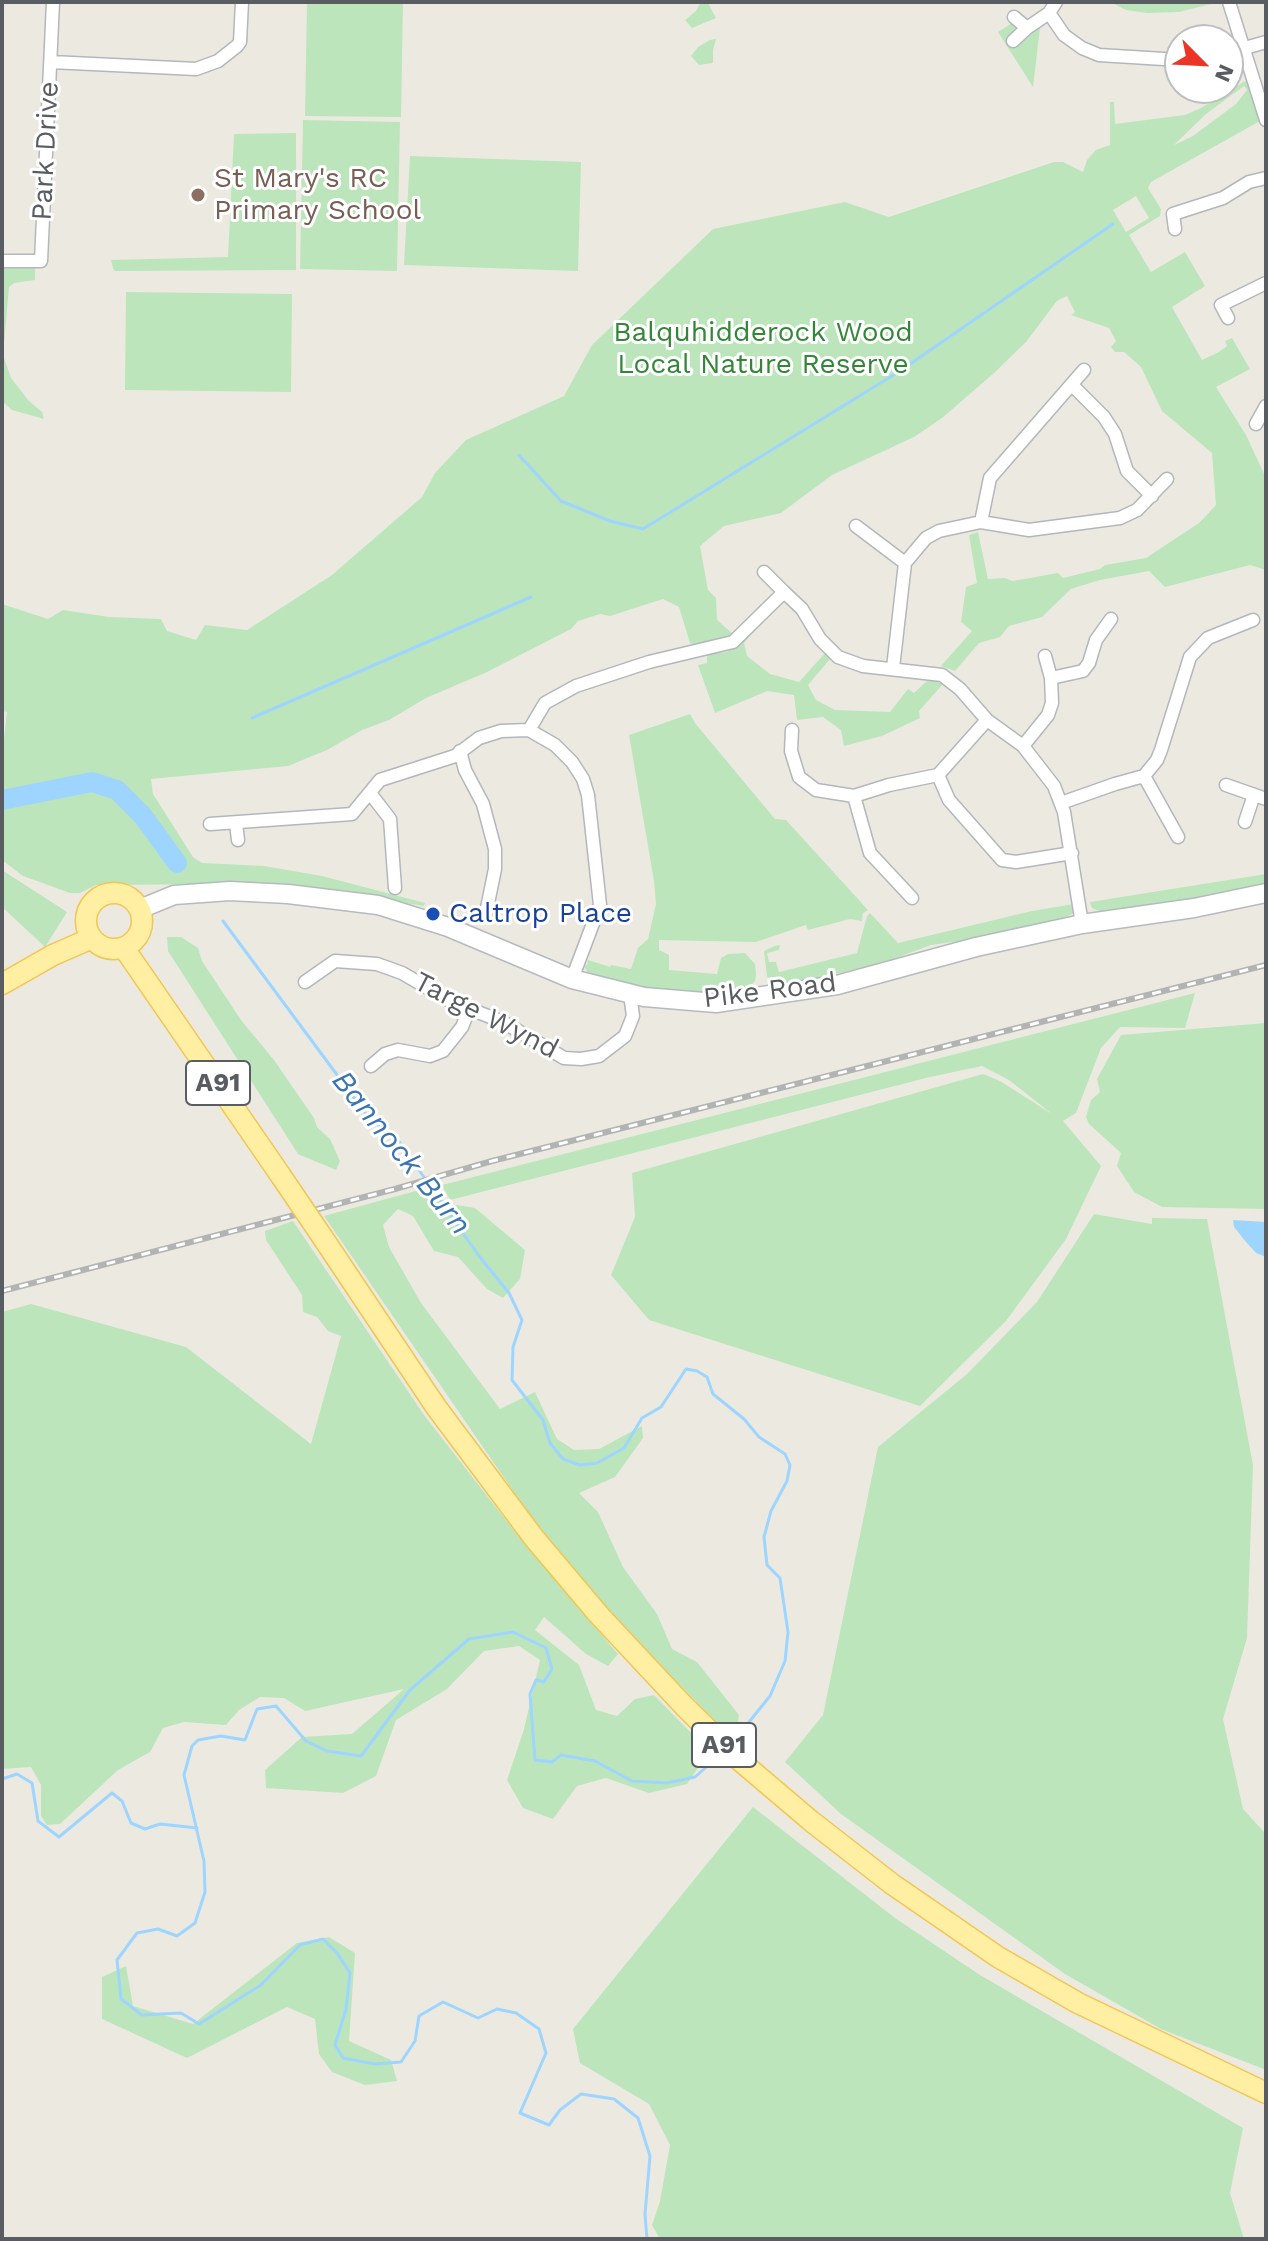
<!DOCTYPE html>
<style>
body{margin:0}
#map{position:relative;width:1268px;height:2241px;overflow:hidden;background:#eceae0;font-family:"Work Sans",sans-serif}
canvas{display:block}
.frame{position:absolute;inset:0;border:4px solid #595d62;pointer-events:none}
.north{position:absolute;left:1164px;top:24px;width:80px;height:80px;box-sizing:border-box;background:#fff;border:2px solid #bdbec0;border-radius:50%;rotate:114deg;font-size:22px;font-weight:700;line-height:32px;text-align:center;color:#595d62}
.north::after{content:'';display:block;margin:auto;width:28px;height:36px;background:#eb3527;clip-path:polygon(50% 0,100% 100%,50% 72%,0 100%)}
</style>
<div id="map">
<canvas width="1268" height="2241"></canvas>
<div class="frame"></div>
<div class="north">N</div>
</div>
<script>
const c = document.querySelector('canvas').getContext('2d');
c.lineJoin = 'round';
function paint(path, color) { c.fillStyle = color; c.fill(path, 'evenodd'); }
const poly = rows => new Path2D(rows.map(r => 'M' + r).join(''));
function stroke(path, color, width, dash) { c.strokeStyle = color; c.lineWidth = width; c.lineCap = dash ? 'butt' : 'round'; c.setLineDash(dash || []); c.stroke(path); }
function label(font, color, halo, rows, align = 'center') {
  c.font = font + ' "Work Sans",sans-serif'; c.lineWidth = 6; c.setLineDash([]); c.textBaseline = 'middle'; c.strokeStyle = halo; c.fillStyle = color; for (const [text, x, y, turn = 0] of rows) {
    c.save(); c.translate(x, y); c.rotate((+turn || 0) * Math.PI / 180); c.textAlign = isNaN(turn) ? turn : align; if (halo) c.strokeText(text, 0, 0); c.fillText(text, 0, 0); c.restore();
  }
}
paint(poly([
 [307,2,403,2,401,117,305,116],
 [1110,2,1166,4,1215,3,1179,12,1147,13,1126,10],
 [700,3,708,3,716,18,692,28,685,20,696,11],
 [1012,23,1016,30,1010,40,1016,46,1027,35,1029,36,1040,28,1033,87,998,32],
 [716,39,713,50,713,63,699,65,691,56,698,47,710,40],
 [1247,80,1260,121,1151,182,1148,188,1161,209,1160,216,1129,235,1151,272,1185,252,1205,286,1172,307,1202,360,1219,352,1227,346,1225,341,1232,338,1250,369,1216,387,1246,435,1266,478,1266,570,1250,565,1165,587,1149,571,1100,580,1071,589,1042,617,1009,626,1000,637,979,643,955,671,941,666,972,631,961,622,966,587,977,583,969,535,978,532,988,579,1005,578,1013,581,1058,573,1063,578,1100,569,1105,565,1146,558,1199,523,1216,505,1212,453,1162,411,1141,367,1124,352,1115,352,1111,347,1116,341,1109,328,1071,315,1075,312,1067,296,1057,301,1026,342,993,374,942,418,914,437,832,475,781,513,724,526,700,546,708,590,716,598,717,620,733,634,728,639,701,646,690,643,679,607,663,599,610,616,600,614,578,621,571,629,487,672,426,698,389,720,362,730,327,750,288,766,151,779,153,794,193,857,202,863,264,866,322,876,425,903,424,906,318,889,241,884,96,885,80,893,70,893,23,876,2,860,2,756,7,712,2,711,2,604,48,619,63,610,109,617,161,619,167,631,196,640,205,625,247,630,332,575,422,497,435,473,466,440,564,396,592,345,713,229,845,202,889,217,1054,162,1063,162,1083,172,1087,160,1096,150,1110,145,1110,102,1114,102,1115,124,1185,115,1201,108],
 [1244,86,1247,90,1236,104,1193,136,1174,145,1206,114],
 [1136,196,1149,218,1126,232,1113,210],
 [303,120,400,122,397,271,300,269],
 [296,133,296,270,114,271,111,260,228,257,234,134],
 [410,156,581,162,578,271,404,265],
 [2,265,35,266,35,280,14,283,9,287,3,355,11,378,29,401,42,412,44,419,12,410,2,401],
 [126,292,292,294,291,392,125,390],
 [763,621,744,643,747,656,770,674,799,682,825,653,830,659,808,685,816,700,835,710,890,712,908,689,914,693,929,679,943,684,919,711,920,718,882,736,844,746,841,730,823,717,797,720,794,695,767,691,715,713,698,665,707,663,707,654,727,652,758,622],
 [690,714,695,723,775,819,786,820,868,910,863,913,862,921,850,919,808,930,806,925,756,942,659,940,659,950,669,955,669,970,717,974,721,958,728,954,745,953,755,964,756,974,755,981,745,992,660,993,588,974,584,965,587,965,588,960,610,967,611,965,631,969,638,948,648,939,656,904,654,881,629,735],
 [2,870,67,912,45,947,2,907],
 [1266,874,1266,888,1112,912,1099,911,1092,908,1090,902],
 [1074,904,1075,908,1072,914,1062,919,961,941,931,945,888,961,852,970,782,986,777,985,767,977,764,951,775,946,780,945,779,950,767,953,769,962,776,962,779,972,857,953,867,916,870,913,898,943,1032,911],
 [167,937,181,937,198,948,202,961,241,1020,274,1060,314,1118,317,1127,330,1139,340,1161,336,1170,298,1154,168,951],
 [1195,993,1185,1028,1120,1027,1101,1048,1076,1113,1063,1121,1101,1166,1066,1239,1006,1321,920,1406,649,1320,611,1275,635,1217,632,1173,983,1074,1000,1081,1052,1114,1009,1080,982,1066,930,1077,450,1200,442,1185],
 [1266,1023,1266,1209,1162,1207,1134,1192,1117,1166,1121,1153,1089,1124,1086,1117,1091,1100,1100,1092,1097,1079,1121,1035],
 [423,1189,450,1204,475,1208,525,1250,520,1279,503,1298,487,1289,458,1257,434,1251,413,1216,398,1209,383,1225,389,1247,421,1303,500,1409,535,1392,557,1439,574,1450,599,1449,642,1426,643,1438,615,1477,579,1493,598,1512,623,1567,657,1614,672,1649,697,1662,739,1715,737,1728,727,1733,613,1617,540,1530,324,1216],
 [1094,1214,1152,1224,1152,1218,1207,1219,1253,1465,1247,1638,1223,1719,1243,1809,1266,1834,1266,2070,1161,2029,1065,1974,841,1814,785,1762,823,1715,878,1447,967,1374,1037,1302],
 [293,1221,424,1415,523,1542,618,1654,608,1666,586,1654,544,1617,535,1630,579,1665,596,1710,617,1716,635,1699,654,1695,698,1740,702,1762,687,1784,649,1793,606,1778,577,1786,553,1819,523,1808,507,1780,524,1729,540,1660,519,1646,484,1651,447,1689,396,1720,376,1776,343,1793,266,1788,265,1770,302,1737,352,1734,404,1689,305,1711,284,1698,260,1697,239,1710,226,1725,184,1722,163,1728,150,1752,118,1770,60,1824,47,1825,41,1816,41,1785,31,1767,2,1769,2,1312,31,1304,186,1347,311,1444,341,1336,328,1331,317,1317,303,1312,302,1295,266,1240,265,1231],
 [753,1807,895,1918,980,1975,1243,2128,1230,2193,1244,2239,660,2239,652,2225,660,2201,670,2145,649,2104,580,2063,573,2029],
 [329,1937,355,1953,349,2041,391,2060,397,2081,365,2085,332,2072,319,2054,315,2019,287,2007,187,2058,102,2019,102,1977,126,1966,133,2006,193,2024,297,1943]
]), '#bce5bc');
paint(poly([
 [1233,1220,1266,1222,1266,1257,1256,1253,1246,1242,1234,1227]
]), '#9ed5ff');
stroke(poly([
 [519,455,561,501,610,521,643,529,900,371,1113,224],
 [252,718,531,597],
 [223,921,369,1118,398,1140,479,1256,509,1293,522,1320,513,1347,512,1380,543,1420,550,1443,563,1459,580,1465,597,1463,624,1448,642,1418,661,1407,686,1369,697,1371,707,1377,713,1394,744,1419,759,1437,785,1454,790,1465,787,1481,771,1511,764,1537,767,1565,780,1578,788,1632,785,1661,770,1696,745,1727],
 [2,1779,17,1774,32,1783,38,1821,59,1837,112,1793,122,1801,131,1823,145,1829,160,1824,197,1828],
 [647,2239,645,2214,650,2156,638,2118,614,2099,581,2094,560,2110,549,2125,520,2113,546,2053,539,2029,516,2013,497,2009,478,2018,443,2002,419,2016,415,2041,401,2062,375,2064,343,2058,335,2045,346,2009,350,1973,337,1953,323,1939,300,1945,261,1985,199,2024,181,2013,142,2015,121,1999,117,1960,137,1933,158,1929,177,1936,195,1923,205,1892,204,1861,184,1775,192,1746,198,1740,221,1736,245,1740,257,1709,276,1706,306,1741,327,1751,361,1756,410,1690,469,1639,513,1632,546,1648,552,1669,544,1682,536,1680,530,1694,535,1760,552,1762,561,1755,595,1761,632,1781,667,1783,695,1777,721,1754]
]), '#9ed5ff', 3);
stroke(poly([
 [2,800,92,782,117,790,143,816,177,863]
]), '#9ed5ff', 20);
const street = poly([
 [1056,2,1049,13,1064,35,1082,48,1099,55,1180,60],
 [1229,2,1266,120],
 [1014,17,1027,28,1049,13],
 [1013,41,1027,28],
 [1245,48,1266,42],
 [51,62,196,69,218,61,237,46,240,42,242,2],
 [1175,229,1173,214,1223,198,1249,182,1266,178],
 [2,261,41,261,53,2],
 [1228,318,1221,305,1266,283],
 [1072,385,1104,417,1115,434,1127,471,1152,496],
 [1256,424,1266,406],
 [981,522,990,478,1084,370],
 [856,526,905,563],
 [764,572,784,592],
 [1045,656,1051,678],
 [893,668,905,563,926,538,939,531,981,522,1029,530,1120,518,1137,510,1167,479],
 [529,730,545,703,576,686,649,662,733,642,784,592,802,609,820,639,838,657,863,666,942,675,960,689,987,720,1023,746,1054,786,1064,812,1082,924],
 [792,730,791,751,799,777,816,790,854,796,889,785,938,775,987,720],
 [1023,746,1048,715,1052,703,1051,678,1083,671,1089,663,1096,640,1111,619],
 [460,751,465,770,483,804,495,849,495,869,486,913],
 [938,775,949,800,1002,860,1016,862,1072,853],
 [1144,776,1178,837],
 [1226,785,1266,799],
 [370,793,390,819,395,888],
 [854,796,870,853,912,898],
 [1061,803,1115,784,1144,776,1157,760,1161,750,1190,657,1208,638,1253,620],
 [1245,822,1254,795],
 [236,823,238,840],
 [210,824,352,814,380,780,455,756,479,738,501,731,529,730,555,745,572,762,583,779,588,795,600,905,572,979],
 [305,982,335,961,377,964,402,973,450,1001,503,1022,564,1058,581,1059,599,1056,625,1036,633,1016,630,994],
 [371,1066,385,1054,398,1050,430,1056,443,1051,462,1027,470,1007]
]);
const secondary = poly([
 [140,909,174,895,230,891,288,894,378,905,448,927,572,979,644,997,716,1003,837,985,976,947,1082,924,1194,908,1266,893]
]);
const primary = poly([
 '86 921a28 28 0 1 1 56 0a28 28 0 1 1-56 0Z',
 [124,948,281,1176],
 [2,984,53,955,92,938],
 [323,1238,436,1407,534,1538,599,1615,684,1706,738,1759,811,1821,892,1884,998,1957,1078,2003,1266,2093]
]);
stroke(street, '#b3b7bb', 15);
stroke(secondary, '#b6babf', 21);
stroke(primary, '#f3c552', 23);
stroke(street, '#fff', 12);
stroke(secondary, '#fff', 18);
stroke(primary, '#ffefa3', 20);
const rail = poly([
 [2,1291,395,1189,492,1161,1266,965]
]);
stroke(rail, '#b2b3b3', 6);
stroke(rail, '#fff', 3, [9]);
const primaryBridge = poly([
 [281,1176,323,1238]
]);
stroke(primaryBridge, '#f3c552', 23, []);
stroke(primaryBridge, '#ffefa3', 20);
for (const [x, y, r, color] of [
 [198,195,8,"#8d6e63"],
 [433,914,8,"#1a4fb4"]
]) { const dot = new Path2D(); dot.arc(x, y, r, 0, 2 * Math.PI); c.fillStyle = color; c.fill(dot); stroke(dot, '#fff', 3); }
for (const [x, y, w] of [
 [218,1083,64],
 [724,1745,64]
]) { const box = new Path2D(); box.roundRect(x - w / 2, y - 22, w, 44, 6); c.fillStyle = '#fff'; c.fill(box); stroke(box, '#595d62', 2); }
label('bold 26px', '#595d62', null, [
 ["A91",218,1083],
 ["A91",724,1745]
]);
label('28px', '#595d62', '#fff', [
 ["Park Drive",46,151,-87],
 ["Pike Road",770,991,-7],
 ["Targe Wynd",486,1016,27]
]);
label('28px', '#785e54', '#fff', [
 ["St Mary's RC",214,179],
 ["Primary School",214,211]
], 'left');
label('28px', '#338637', '#fff', [
 ["Balquhidderock Wood",763,333],
 ["Local Nature Reserve",763,365]
]);
label('28px', '#164399', '#fff', [
 ["Caltrop Place",449,914]
], 'left');
label('italic 30px', '#3a75b2', '#fff', [
 ["Bannock Burn",401,1153,51]
]);
</script>
